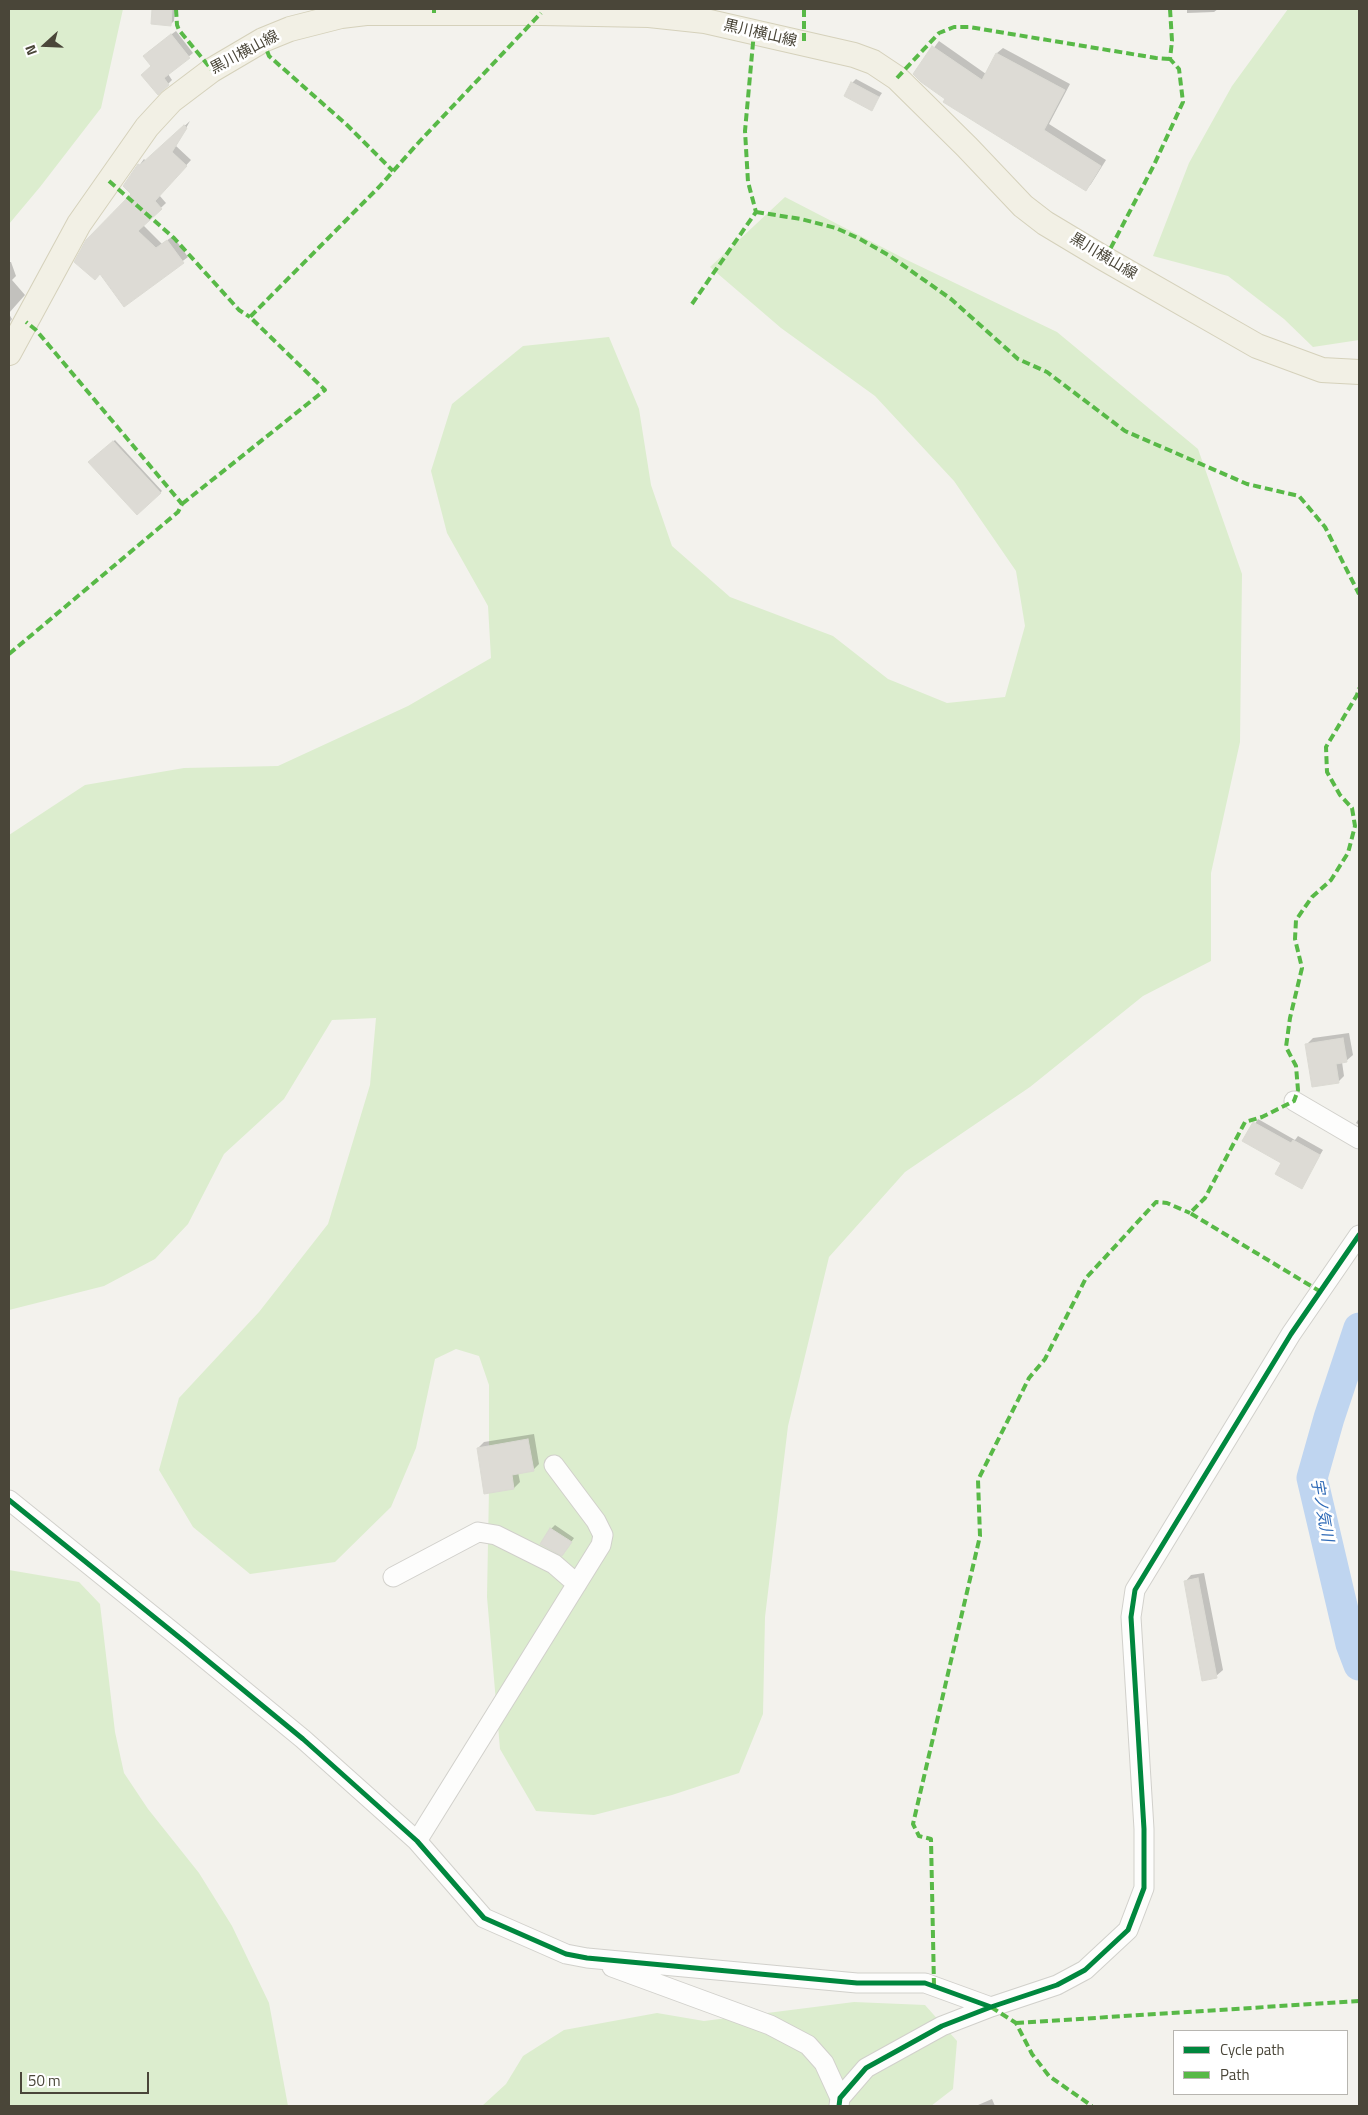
<!DOCTYPE html>
<meta charset="utf-8">
<style>
body{margin:0}
#map{position:relative;width:1368px;height:2115px;overflow:hidden;background:#f3f2ed;font-family:"Titillium Web",sans-serif}
canvas{display:block}
.frame{position:absolute;inset:0;border:10px solid #4a4639;pointer-events:none}
.legend{position:absolute;left:1173px;top:2030px;width:175px;height:65px;box-sizing:border-box;background:#fff;border:1px solid #b7b5b0;margin:0;padding:6px 9px;list-style:none;font-size:15px;color:#4a4639}
.legend li{display:flex;align-items:center;gap:10px;height:25px}
.legend b{width:25px;border:1px solid #b7b5b0}
.north{position:absolute;left:20px;top:20px;width:50px;height:50px;-webkit-text-stroke:4px #fff;paint-order:stroke;rotate:250deg;font-size:14px;font-weight:700;line-height:20px;text-align:center;color:#4a4639}
.north::after{content:'';display:block;margin:auto;width:18px;height:22px;background:#4a4639;clip-path:polygon(50% 0,100% 100%,50% 72%,0 100%)}
.scale{position:absolute;left:20px;top:2072px;width:129px;height:22px;box-sizing:border-box;border:2px solid #4a4639;border-top:0;padding-left:6px;font-size:15px;line-height:18px;white-space:nowrap;color:#4a4639;-webkit-text-stroke:4px #fff;paint-order:stroke}
</style>
<div id="map">
<canvas width="1368" height="2115"></canvas>
<div class="frame"></div>
<ul class="legend">
<li><b style="height:6px;background:#00873e"></b>Cycle path</li>
<li><b style="height:6px;background:#58b947"></b>Path</li>
</ul>
<div class="north">N</div>
<div class="scale">50 m</div>
</div>
<script>
const c = document.querySelector('canvas').getContext('2d');
c.lineJoin = 'round';
function paint(path, color) { c.fillStyle = color; c.fill(path, 'evenodd'); }
const poly = rows => new Path2D(rows.map(r => 'M' + r).join(''));
function stroke(path, color, width, dash) { c.strokeStyle = color; c.lineWidth = width; c.lineCap = dash ? 'butt' : 'round'; c.setLineDash(dash || []); c.stroke(path); }
function label(font, color, halo, rows, align = 'center') {
  c.font = font + ' "Titillium Web","Noto Sans JP",sans-serif'; c.lineWidth = 5; c.setLineDash([]); c.textBaseline = 'middle'; c.strokeStyle = halo; c.fillStyle = color; for (const [text, x, y, turn = 0] of rows) {
    c.save(); c.translate(x, y); c.rotate((+turn || 0) * Math.PI / 180); c.textAlign = isNaN(turn) ? turn : align; if (halo) c.strokeText(text, 0, 0); c.fillText(text, 0, 0); c.restore();
  }
}
paint(poly([
 [9,9,123,9,101,108,40,187,9,224],
 [1288,9,1359,9,1359,340,1313,347,1284,319,1228,276,1153,256,1189,163,1232,86],
 [785,197,907,260,1057,332,1198,449,1242,574,1240,742,1211,873,1211,961,1143,996,1030,1087,905,1172,829,1257,788,1426,765,1617,763,1714,739,1773,672,1795,594,1815,536,1811,500,1749,487,1597,489,1489,489,1385,479,1356,456,1349,435,1359,416,1448,391,1507,335,1562,250,1574,193,1527,159,1470,179,1398,259,1312,328,1224,370,1085,376,1018,332,1020,284,1099,224,1154,188,1224,155,1259,104,1286,9,1310,9,835,85,785,184,768,278,766,408,706,491,658,488,606,447,533,431,471,452,404,523,346,609,337,639,409,651,485,672,546,730,597,833,636,888,679,947,703,1005,697,1025,626,1016,571,954,481,875,396,781,328,710,267],
 [9,1570,79,1582,100,1604,115,1732,124,1773,148,1809,199,1873,232,1926,269,2003,288,2106,9,2106],
 [854,2002,925,2005,957,2041,953,2089,931,2106,482,2106,506,2084,523,2056,564,2030,657,2013,704,2021]
]), '#dcedce');
paint(poly([
 [154,9,175,9,174,21,170,25,152,23],
 [1187,9,1218,9,1214,12,1187,13],
 [176,31,193,53,168,74,172,80,168,84,152,66,148,52],
 [939,41,986,74,997,53,1003,48,1070,84,1049,124,1106,160,1091,184,1086,190,947,99,914,74],
 [856,79,882,93,871,109,852,83],
 [190,121,176,146,191,160,159,195,166,203,143,225,162,244,173,236,188,257,124,305,133,194,124,186,144,159,146,161],
 [9,262,11,262,16,276,12,280,25,295,9,313],
 [9,314,12,319,9,323],
 [115,440,162,491,137,513,90,462],
 [1349,1033,1353,1055,1346,1061,1342,1062,1344,1076,1338,1082,1306,1045,1313,1038],
 [1359,1118,1359,1125,1356,1123],
 [1258,1119,1295,1140,1298,1136,1323,1150,1301,1187,1282,1162,1244,1141],
 [534,1434,539,1464,533,1470,518,1472,520,1482,514,1488,478,1448,484,1442],
 [555,1525,574,1538,562,1555,551,1529],
 [1204,1573,1223,1670,1216,1676,1185,1582,1191,1575],
 [992,2099,995,2106,977,2106,978,2105]
]), '#0003');
stroke(poly([
 [1359,1328,1329,1418,1312,1478,1351,1644,1359,1665]
]), '#bfd5f0', 31);
const building = poly([
 [152,9,172,9,171,26,151,24,152,9],
 [171,34,190,58,164,78,169,85,158,95,141,75,151,66,143,56,171,34],
 [932,46,982,80,996,53,1065,90,1044,130,1101,166,1086,191,943,102,945,99,921,82,913,74,932,46],
 [851,82,879,97,872,111,844,96,851,82],
 [184,125,187,128,172,152,187,166,155,201,162,209,138,231,156,248,167,240,184,263,124,307,100,274,95,280,74,262,86,240,131,194,123,186,138,164,140,165,184,125],
 [113,441,161,493,137,515,88,462,113,441],
 [1343,1038,1347,1062,1336,1064,1339,1083,1312,1087,1305,1044,1343,1038],
 [1253,1122,1291,1143,1293,1140,1320,1155,1302,1189,1275,1174,1281,1163,1242,1141,1253,1122],
 [528,1439,534,1471,512,1475,514,1489,484,1494,477,1448,528,1439],
 [550,1528,572,1542,562,1556,540,1544,550,1528],
 [1198,1578,1217,1678,1202,1681,1184,1581,1198,1578]
]);
paint(building, '#dddbd5');
stroke(building, '#dbdad3', 1);
const minor = poly([
 [1294,1101,1359,1139],
 [9,1500,185,1642,303,1739,417,1841,484,1918,566,1954,587,1958,857,1983,925,1983,991,2007],
 [393,1577,478,1532,496,1535,554,1564,577,1584],
 [417,1841,601,1545,603,1535,596,1521,554,1465],
 [612,1967,770,2025,808,2045,824,2063,840,2098],
 [839,2106,840,2098,866,2068,942,2026,991,2007,1057,1985,1085,1970,1128,1930,1144,1888,1144,1829,1131,1617,1135,1590,1291,1334,1359,1235]
]);
const major = poly([
 [9,353,79,224,147,127,171,101,212,70,263,40,290,29,341,16,366,13,541,13,649,15,705,21,854,55,873,62,897,78,967,147,1023,206,1045,223,1105,259,1257,346,1322,370,1359,372]
]);
stroke(minor, '#d1d0cb', 21);
stroke(major, '#d5d1bb', 26);
stroke(minor, '#fdfdfc', 19);
stroke(major, '#f2f0e5', 24);
stroke(poly([
 [176,9,177,25,179,30,212,70],
 [804,9,804,44],
 [434,13,434,9],
 [263,40,269,56,347,125,393,171],
 [897,78,939,33,954,27,969,27,1156,58,1170,59],
 [109,181,174,238,239,310,250,317],
 [756,212,801,219,836,228,860,239,890,256,951,299,1018,359,1047,372,1125,431,1247,484,1299,496,1325,527,1359,594],
 [1105,259,1154,165,1183,102,1179,69,1170,59,1172,41,1170,9],
 [692,304,756,212,748,182,745,131,754,32],
 [182,504,325,390,250,317,379,187,420,141,541,13],
 [9,654,178,512,182,504,36,330,26,322],
 [1321,1292,1190,1213,1205,1198,1245,1122,1262,1117,1294,1101,1298,1090,1296,1066,1286,1047,1290,1018,1302,968,1295,939,1296,920,1312,897,1331,880,1348,853,1355,826,1352,808,1340,795,1327,772,1326,747,1357,695,1359,688],
 [934,1986,931,1839,919,1836,913,1824,980,1536,978,1480,1029,1378,1045,1359,1086,1278,1156,1202,1167,1203,1190,1213],
 [991,2007,1016,2023,1032,2054,1049,2076,1092,2106],
 [1016,2023,1359,2001]
]), '#58b947', 4, [8, 4]);
stroke(poly([
 [9,1500,185,1642,303,1739,417,1841,484,1918,566,1954,587,1958,857,1983,925,1983,991,2007],
 [839,2106,840,2098,866,2068,942,2026,991,2007,1057,1985,1085,1970,1128,1930,1144,1888,1144,1829,1131,1617,1135,1590,1291,1334,1359,1235]
]), '#00873e', 5);
label('15px', '#4a4639', '#fff', [
 ["黒川横山線",760,34,13],
 ["黒川横山線",245,53,-28],
 ["黒川横山線",1103,257,31]
]);
label('italic 16px', '#306bb7', '#fff', [
 ["宇ノ気川",1321,1510,80]
]);
</script>
